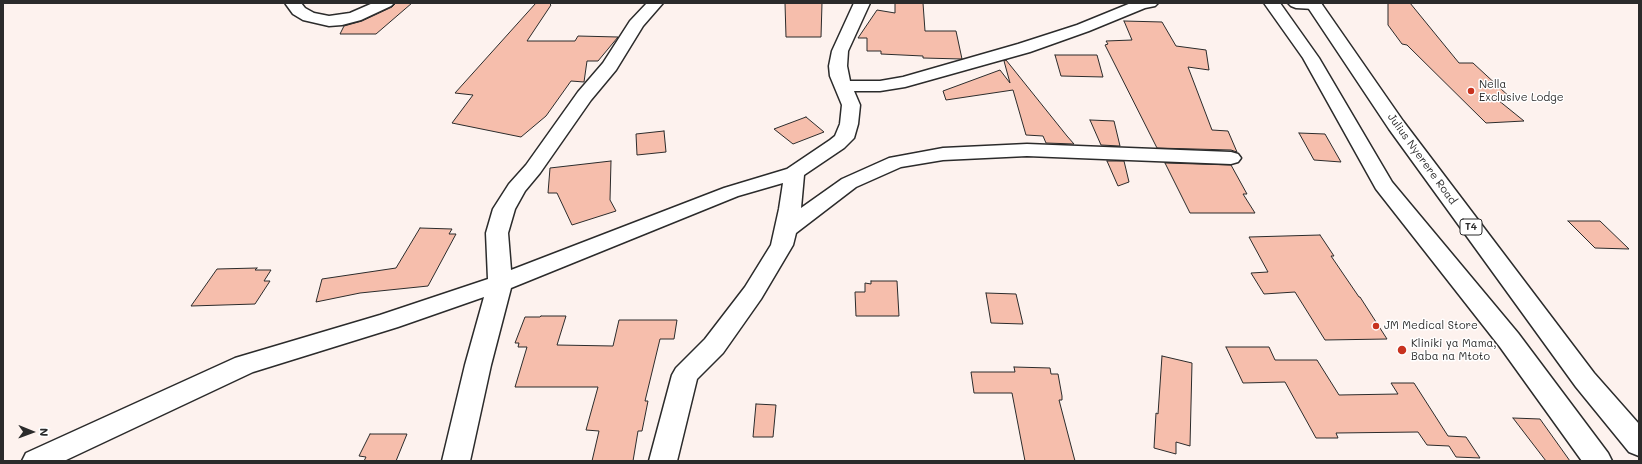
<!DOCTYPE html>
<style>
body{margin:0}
#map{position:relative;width:1642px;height:464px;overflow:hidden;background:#fdf2ee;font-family:Mali,sans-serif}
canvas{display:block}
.frame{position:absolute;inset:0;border:4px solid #2b2b2b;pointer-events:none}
.north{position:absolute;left:12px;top:412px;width:40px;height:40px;-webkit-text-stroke:3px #fff;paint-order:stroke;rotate:91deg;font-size:11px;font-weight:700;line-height:16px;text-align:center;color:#2b2b2b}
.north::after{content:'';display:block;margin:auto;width:14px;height:18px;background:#2b2b2b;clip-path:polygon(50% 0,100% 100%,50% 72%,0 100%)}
</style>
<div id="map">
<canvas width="1642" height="464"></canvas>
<div class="frame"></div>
<div class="north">N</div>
</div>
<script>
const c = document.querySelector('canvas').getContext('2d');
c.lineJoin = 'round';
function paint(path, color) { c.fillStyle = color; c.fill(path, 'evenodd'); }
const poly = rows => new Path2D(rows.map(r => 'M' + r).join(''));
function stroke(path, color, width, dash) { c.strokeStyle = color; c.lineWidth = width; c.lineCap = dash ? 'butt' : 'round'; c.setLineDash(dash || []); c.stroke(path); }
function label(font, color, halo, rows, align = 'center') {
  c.font = font + ' Mali,sans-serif'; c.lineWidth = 3; c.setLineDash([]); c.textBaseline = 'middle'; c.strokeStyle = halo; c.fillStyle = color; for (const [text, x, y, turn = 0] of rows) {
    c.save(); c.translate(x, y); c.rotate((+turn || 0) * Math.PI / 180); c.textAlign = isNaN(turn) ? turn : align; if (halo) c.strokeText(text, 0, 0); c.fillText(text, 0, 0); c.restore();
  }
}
const building = poly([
 [396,3,412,3,376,34,340,34,344,26,362,21,392,7,396,3],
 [536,3,549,3,551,5,527,41,575,41,578,36,618,37,598,61,587,61,584,82,571,81,546,116,521,137,452,123,473,95,455,93,536,3],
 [785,3,822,3,821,37,786,37,785,3],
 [895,3,923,3,925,31,956,31,962,59,923,58,923,56,881,54,881,51,867,51,867,38,858,38,877,10,895,13,895,3],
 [1388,3,1410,3,1459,63,1473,63,1513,100,1498,100,1524,121,1486,123,1407,45,1402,44,1388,25,1388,3],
 [1124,21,1162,22,1176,46,1206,50,1209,70,1188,67,1212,130,1228,131,1237,152,1231,150,1157,148,1105,45,1108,44,1106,41,1132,40,1124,21],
 [1055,55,1097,55,1103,77,1061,76,1055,55],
 [1006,60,1067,136,1074,144,1046,143,1043,136,1026,135,1013,90,946,100,943,91,1000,70,1010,83,1004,61,1006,60],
 [806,117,824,132,793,144,774,129,806,117],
 [1090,120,1114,121,1120,146,1101,145,1090,120],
 [664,131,666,152,637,155,636,134,664,131],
 [1299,133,1325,134,1341,162,1314,160,1299,133],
 [611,161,610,200,616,211,572,225,557,193,548,193,550,168,611,161],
 [1107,161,1124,161,1129,182,1118,186,1107,161],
 [1165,163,1231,165,1247,194,1243,194,1255,213,1190,213,1165,163],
 [1568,221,1600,221,1629,249,1595,248,1568,221],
 [420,228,452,229,449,234,456,234,428,286,360,293,316,302,322,279,396,268,420,228],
 [1320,235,1334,256,1331,256,1359,297,1360,297,1387,339,1325,340,1295,292,1264,294,1251,273,1268,272,1249,237,1320,235],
 [257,268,255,270,271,270,264,281,270,281,255,304,191,306,217,269,257,268],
 [871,281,897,281,899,316,856,316,855,292,865,292,865,283,871,284,871,281],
 [986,293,1016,294,1023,324,991,323,986,293],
 [541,316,566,316,557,345,613,346,619,320,677,320,674,339,660,339,645,401,648,401,642,431,638,431,633,461,592,461,599,431,586,430,598,387,515,387,527,347,518,347,519,343,515,343,525,317,540,317,541,316],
 [1226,347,1269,347,1275,360,1317,360,1339,395,1398,394,1391,383,1414,383,1448,436,1466,437,1480,458,1456,457,1449,446,1427,445,1418,432,1336,433,1338,438,1316,438,1285,382,1243,383,1226,347],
 [1162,356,1192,363,1190,446,1176,442,1176,454,1154,448,1156,413,1158,414,1162,356],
 [1014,367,1050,368,1051,374,1058,374,1062,396,1062,400,1059,400,1075,461,1025,461,1012,393,974,393,971,372,1015,372,1014,367],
 [756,404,776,405,773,437,753,437,756,404],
 [1513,418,1540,419,1570,461,1546,461,1513,418],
 [370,434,407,434,396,461,364,461,366,457,359,456,370,434]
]);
paint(building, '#f6beac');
stroke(building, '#2b2b2b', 1);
const minor = poly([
 [285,3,301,3,305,8,314,13,329,16,350,13,373,3,394,3,391,6,361,20,342,25,329,26,303,20,293,14,285,3],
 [647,3,663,3,643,26,616,70,591,100,540,173,525,191,515,209,508,233,511,270,724,188,787,169,830,140,835,136,840,124,842,105,830,76,829,66,832,51,854,3,870,3,848,51,847,66,850,81,880,81,903,77,1018,44,1077,25,1131,3,1158,3,1155,6,1145,8,1089,31,1030,52,905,87,880,91,854,91,860,105,858,124,854,138,844,148,804,175,801,208,842,179,889,158,943,148,1027,144,1231,152,1238,154,1241,158,1238,162,1231,164,1027,156,943,160,901,167,856,187,796,233,793,245,761,299,723,353,697,379,677,461,649,461,672,375,676,368,705,339,745,287,771,245,779,209,783,183,738,196,511,288,491,365,470,461,442,461,465,365,484,297,398,327,253,372,64,461,22,461,26,453,235,358,380,315,488,279,486,233,493,209,509,184,526,165,578,92,603,63,630,21,647,3],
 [1264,3,1280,3,1319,58,1392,182,1518,333,1608,453,1612,461,1582,461,1500,347,1376,189,1303,58,1264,3],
 [1288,3,1321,3,1322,4,1319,7,1314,9,1296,8,1291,6,1288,3]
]);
const highway = poly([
 [1305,3,1321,3,1403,121,1594,373,1639,424,1639,456,1629,452,1576,387,1389,129,1305,3]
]);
stroke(minor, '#2b2b2b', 3);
stroke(highway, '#2b2b2b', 3);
paint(minor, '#fff');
paint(highway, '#fff');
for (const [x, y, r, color] of [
 [1471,91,4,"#c8321e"],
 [1376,326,4,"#c8321e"],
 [1402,350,5,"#c8321e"]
]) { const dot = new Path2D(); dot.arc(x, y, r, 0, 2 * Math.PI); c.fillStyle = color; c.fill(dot); stroke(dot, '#fff', 1.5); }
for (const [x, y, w] of [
 [1471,227,22]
]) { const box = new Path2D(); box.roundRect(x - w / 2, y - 8, w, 16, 3); c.fillStyle = '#fff'; c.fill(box); stroke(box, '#2b2b2b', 1); }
label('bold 10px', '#2b2b2b', null, [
 ["T4",1471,227]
]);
label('11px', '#2b2b2b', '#fff', [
 ["Nella",1479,85],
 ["Exclusive Lodge",1479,98],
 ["JM Medical Store",1384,326],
 ["Kliniki ya Mama,",1411,344],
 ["Baba na Mtoto",1411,357]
], 'left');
label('11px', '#2b2b2b', '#fff', [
 ["Julius Nyerere Road",1422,159,54]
]);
</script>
